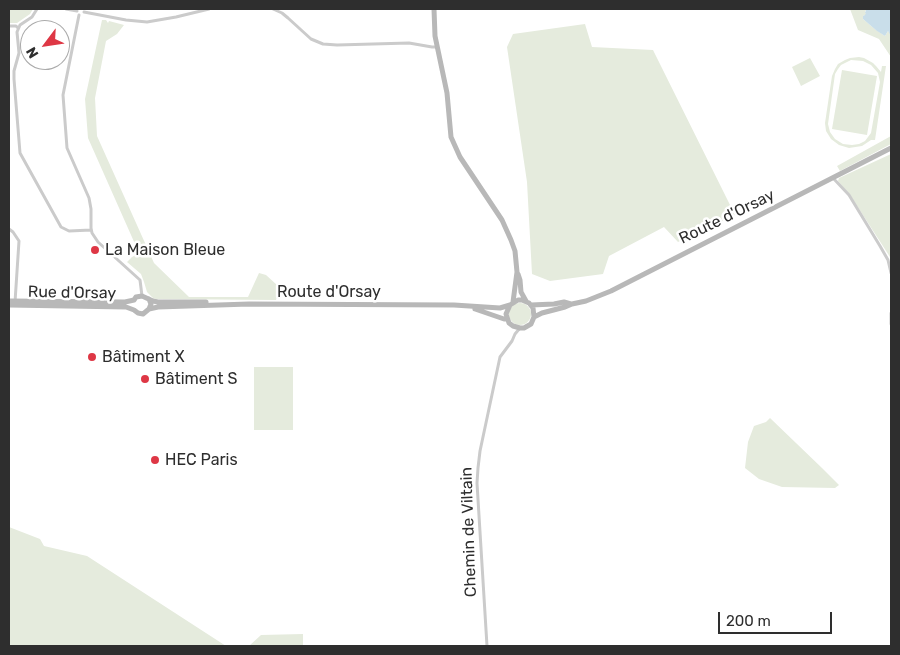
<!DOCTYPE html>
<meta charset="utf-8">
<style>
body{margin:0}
#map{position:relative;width:900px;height:655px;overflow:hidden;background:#fff;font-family:Rubik,sans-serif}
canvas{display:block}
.frame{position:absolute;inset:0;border:10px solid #2e2e2e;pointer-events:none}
.north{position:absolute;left:20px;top:20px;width:50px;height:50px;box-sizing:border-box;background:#fff;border:1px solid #ababab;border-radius:50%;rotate:239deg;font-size:14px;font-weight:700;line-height:20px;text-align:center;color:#2e2e2e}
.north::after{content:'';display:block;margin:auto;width:18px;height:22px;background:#de3745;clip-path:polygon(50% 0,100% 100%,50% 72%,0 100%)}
.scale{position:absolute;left:718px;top:612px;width:114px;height:22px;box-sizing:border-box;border:2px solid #2e2e2e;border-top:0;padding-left:6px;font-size:15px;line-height:18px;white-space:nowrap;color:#2e2e2e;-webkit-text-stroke:4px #fff;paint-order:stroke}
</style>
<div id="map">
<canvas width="900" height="655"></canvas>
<div class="frame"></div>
<div class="north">N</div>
<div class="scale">200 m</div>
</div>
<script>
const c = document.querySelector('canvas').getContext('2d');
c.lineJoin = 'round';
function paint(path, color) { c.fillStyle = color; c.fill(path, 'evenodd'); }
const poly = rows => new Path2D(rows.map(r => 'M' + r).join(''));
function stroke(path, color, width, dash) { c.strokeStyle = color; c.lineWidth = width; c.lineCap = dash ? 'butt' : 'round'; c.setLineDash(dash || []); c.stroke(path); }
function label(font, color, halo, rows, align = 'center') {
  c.font = font + ' Rubik,sans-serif'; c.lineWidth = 5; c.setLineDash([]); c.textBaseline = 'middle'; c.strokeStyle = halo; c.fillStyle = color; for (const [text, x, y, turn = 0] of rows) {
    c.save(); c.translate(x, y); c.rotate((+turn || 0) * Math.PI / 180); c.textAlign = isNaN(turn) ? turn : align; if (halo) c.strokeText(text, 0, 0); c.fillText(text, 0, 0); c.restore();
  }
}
paint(poly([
 [9,9,33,9,30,14,17,23,9,23],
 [850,9,864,9,866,10,865,12,866,13,866,15,863,16,863,19,876,30,885,36,888,31,890,33,891,36,891,57,879,39,858,30],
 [102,20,106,20,108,23,109,21,124,25,117,34,106,41,95,98,97,136,154,263,189,297,248,297,259,273,266,275,277,285,279,292,276,300,156,299,153,298,147,292,144,282,141,274,127,262,132,257,139,253,88,138,85,99],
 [585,24,592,47,653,50,735,215,678,242,664,227,609,256,603,274,550,281,532,274,527,182,507,47,513,34],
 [859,57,864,58,873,63,876,66,881,72,882,66,886,66,875,140,871,140,862,146,849,148,839,145,831,139,826,131,825,123,832,76,835,69,838,64,845,60,850,58],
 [851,60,863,61,871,65,878,73,880,82,871,133,865,141,859,144,852,145,843,144,835,139,830,132,828,124,835,74,838,69,841,65],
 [810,58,820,76,801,86,792,67],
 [842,70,877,76,867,135,832,129],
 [891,136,891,144,840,171,837,166],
 [891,154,891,178,890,178,890,180,891,181,891,261,890,257,850,195,838,181,839,178],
 '509 314a11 11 0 1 1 22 0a11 11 0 1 1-22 0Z',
 [254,367,293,367,293,430,254,430],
 [770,418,822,468,839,485,835,488,782,487,759,479,745,468,748,442,754,426,766,422],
 [9,527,40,539,44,546,87,556,226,646,9,646],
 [303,634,303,646,249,646,261,635]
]), '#e5ebdd');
paint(poly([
 [864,9,891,9,891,36,888,31,885,36,877,31,863,19,863,16,865,15,866,13,865,13,866,10]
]), '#c9deea');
stroke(poly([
 [37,9,32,17,20,25,17,32,19,53,14,71,14,79,20,153,61,227,69,231,91,230],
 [66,9,77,11],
 [273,9,282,13,288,18,311,39,323,44,337,45,409,43,432,47,436,47],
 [84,12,126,20,147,22,176,17,209,9],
 [79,15,63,95,67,148,89,198,91,209,91,228,92,233,98,242,140,280,142,296],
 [9,26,16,26,18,28],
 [833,178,849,195,880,246,888,260,891,273],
 [9,229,13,232,19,241,15,302],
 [891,313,891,324],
 [487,646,477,483,478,468,480,451,500,357,512,341,515,334,520,328]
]), '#cbcbcb', 3);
stroke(poly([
 [434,9,435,36,447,93,451,137,460,157,502,220,511,240,515,251,517,272,513,302],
 [518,274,520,280,521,292,526,301],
 [9,301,125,302,134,300,136,297,142,296,153,301,158,302,206,302],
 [9,305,126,307,134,310,138,313,143,314,149,309,151,304,149,299],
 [531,305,554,304,564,302,571,304],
 [149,309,158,307,249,304,454,305,500,308,510,305,518,300,522,300,529,303,533,308,534,317,531,324,524,328,520,328,513,326,509,323,506,314,510,305],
 [475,309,504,319,507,319],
 [534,317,542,313,565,307,572,304,586,301,611,291,891,148]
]), '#b8b8b8', 5);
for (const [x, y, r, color] of [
 [95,250,5,"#de3745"],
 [92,357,5,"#de3745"],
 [145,379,5,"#de3745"],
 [155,460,5,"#de3745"]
]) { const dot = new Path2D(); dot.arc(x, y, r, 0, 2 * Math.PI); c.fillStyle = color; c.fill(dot); stroke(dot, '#fff', 2); }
label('16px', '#2e2e2e', '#fff', [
 ["Route d'Orsay",727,217,-26],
 ["Route d'Orsay",329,292],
 ["Rue d'Orsay",72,293,1],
 ["Chemin de Viltain",469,532,-92]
]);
label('16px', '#2e2e2e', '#fff', [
 ["La Maison Bleue",105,250],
 ["Bâtiment X",102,357],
 ["Bâtiment S",155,379],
 ["HEC Paris",165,460]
], 'left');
</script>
